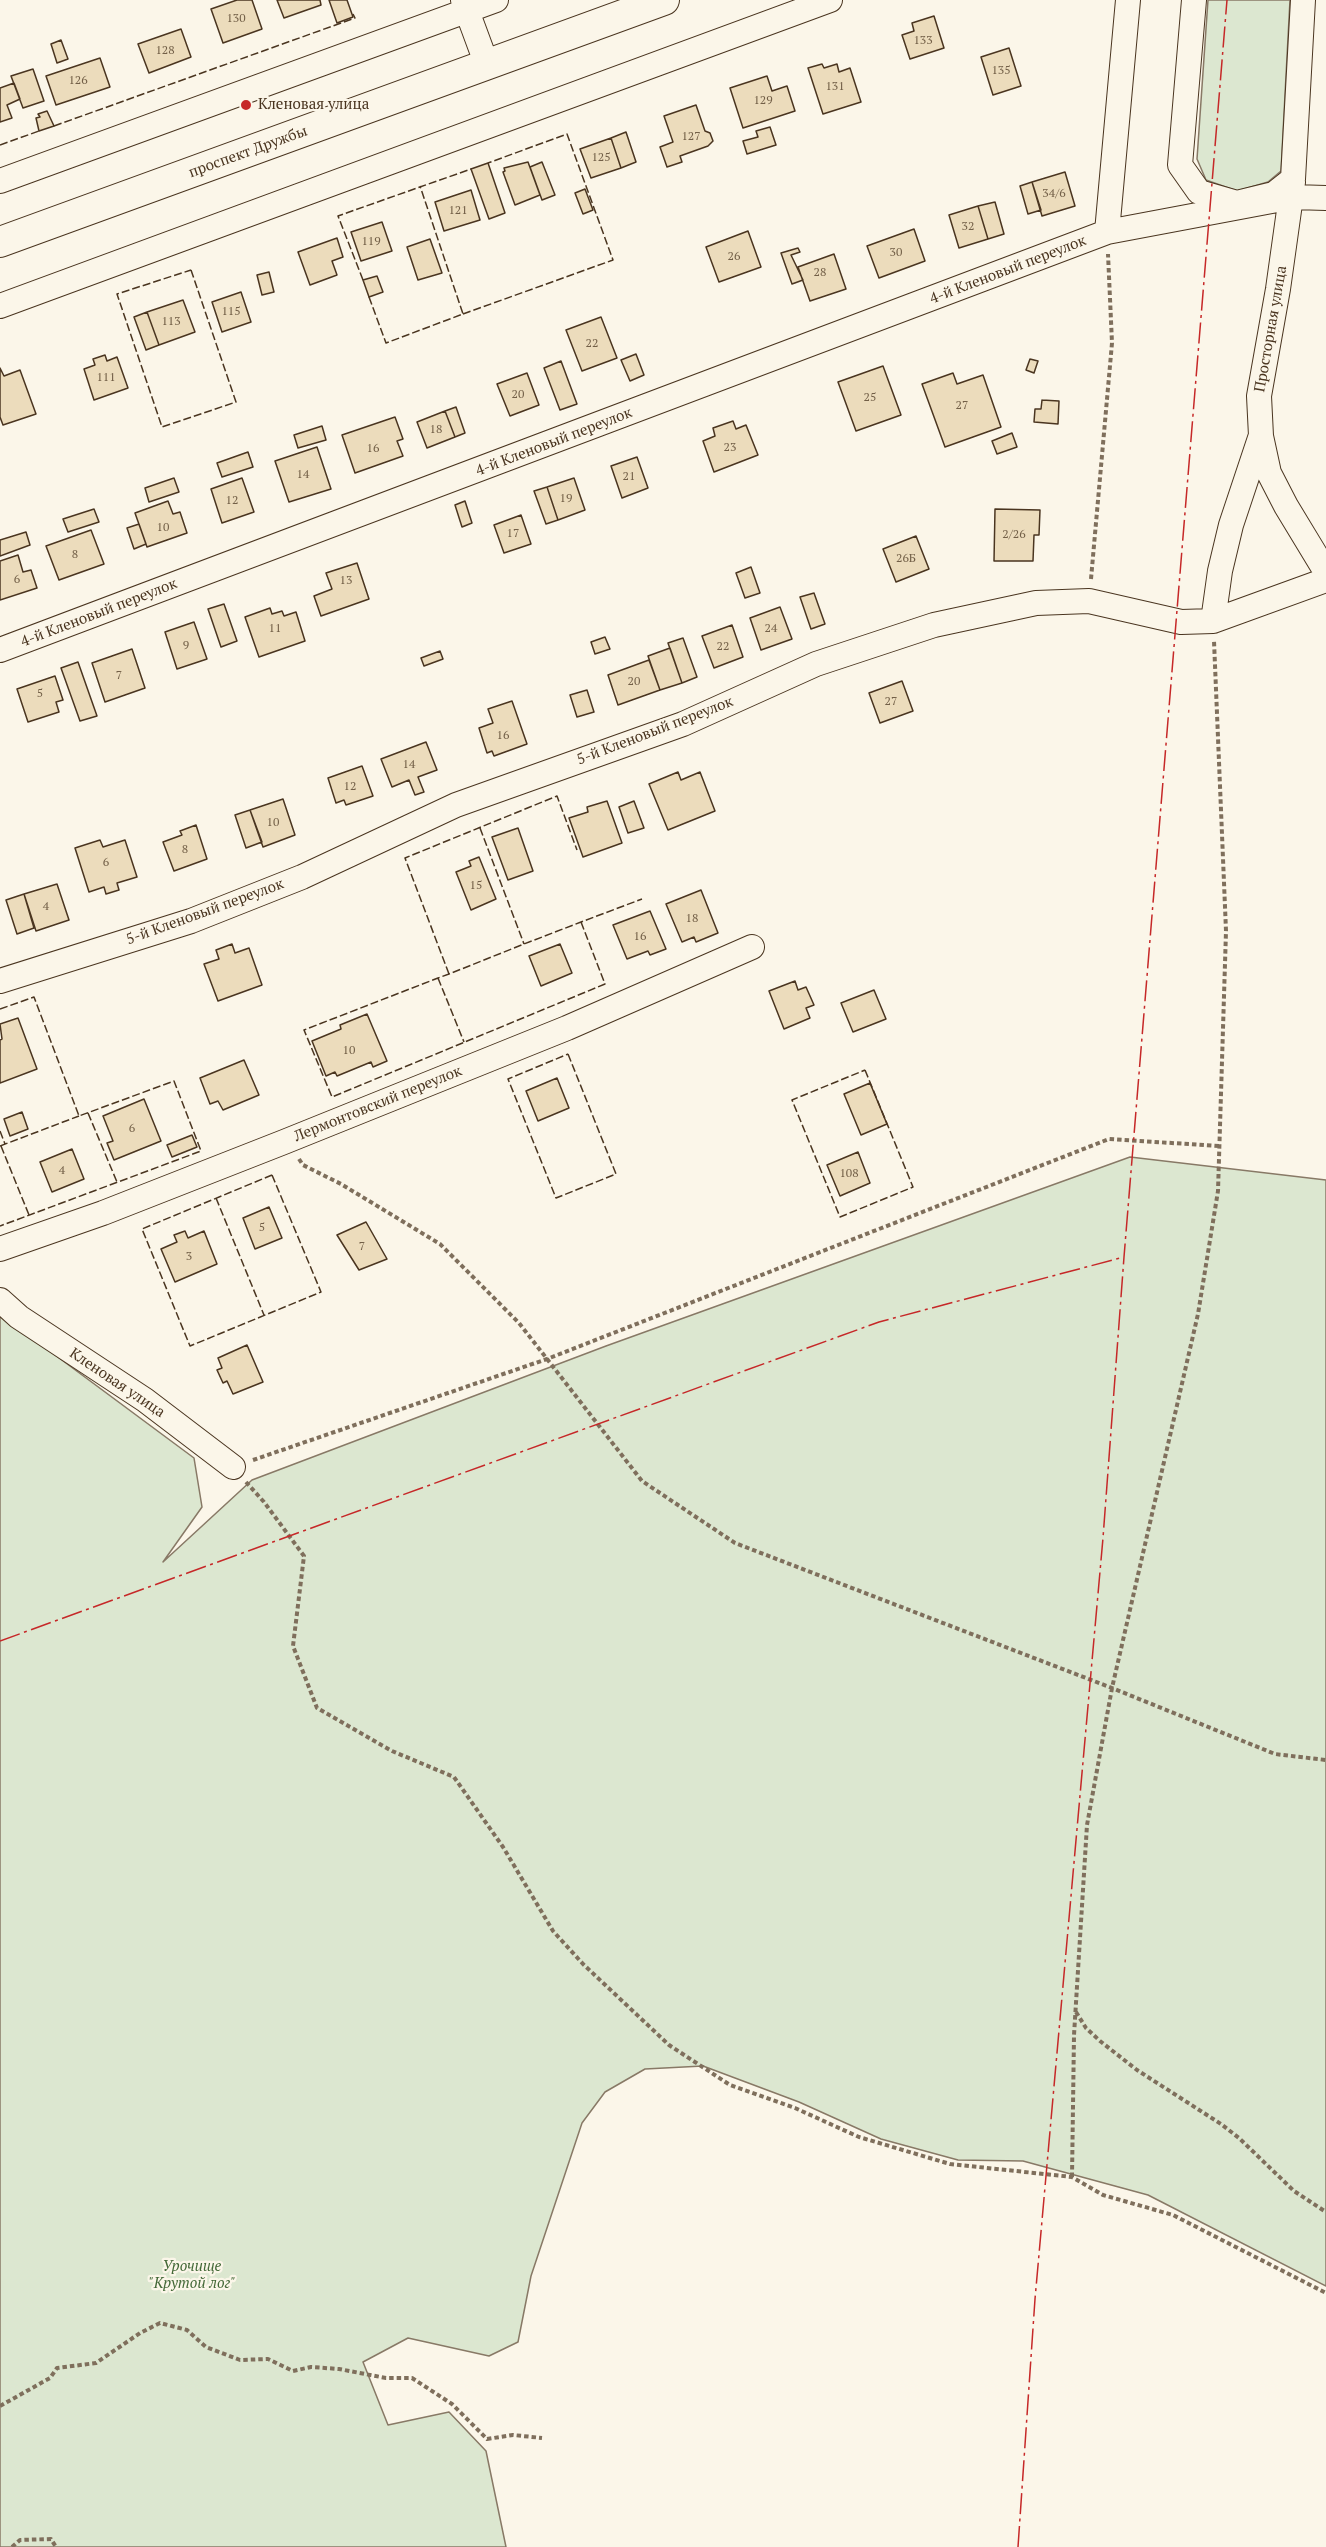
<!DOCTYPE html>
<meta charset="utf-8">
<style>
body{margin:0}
canvas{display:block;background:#fbf6e9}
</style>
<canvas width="1326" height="2547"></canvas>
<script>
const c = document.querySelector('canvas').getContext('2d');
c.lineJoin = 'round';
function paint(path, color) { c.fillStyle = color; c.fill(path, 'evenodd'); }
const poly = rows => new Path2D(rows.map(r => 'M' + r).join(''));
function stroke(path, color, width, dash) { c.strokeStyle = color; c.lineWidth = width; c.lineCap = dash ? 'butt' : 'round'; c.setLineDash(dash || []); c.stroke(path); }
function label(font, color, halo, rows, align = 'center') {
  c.font = font + ' "PT Serif",serif'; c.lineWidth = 4.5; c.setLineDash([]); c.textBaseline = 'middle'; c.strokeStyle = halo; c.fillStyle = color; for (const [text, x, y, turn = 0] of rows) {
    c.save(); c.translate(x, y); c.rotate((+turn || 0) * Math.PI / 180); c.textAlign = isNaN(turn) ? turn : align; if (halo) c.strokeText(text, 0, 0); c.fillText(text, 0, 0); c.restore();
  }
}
const green = poly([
 [1208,0,1290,0,1281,171,1268,182,1237,191,1206,180,1197,159,1208,0],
 [1130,1157,1326,1180,1326,2286,1148,2195,1023,2161,958,2160,881,2139,799,2102,703,2066,645,2069,605,2092,582,2123,531,2276,518,2342,489,2356,408,2338,363,2362,388,2425,449,2412,486,2451,506,2547,0,2547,0,1314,194,1458,202,1507,163,1562,252,1480,606,1346,1130,1157]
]);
paint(green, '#dce7d0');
stroke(green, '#887966', 1.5);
const building = poly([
 [237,0,252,0,262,29,223,43,211,9,237,0],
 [277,0,320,0,321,5,284,18,277,0],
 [329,0,347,0,353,17,337,23,329,0],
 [934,16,944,48,910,59,902,35,914,31,912,23,934,16],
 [181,29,191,57,149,73,138,44,181,29],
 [61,40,68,59,57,63,51,44,61,40],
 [1009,48,1021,86,993,95,981,57,1009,48],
 [100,58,110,87,56,105,46,76,100,58],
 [822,64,824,68,837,64,839,72,850,68,861,102,823,114,808,68,822,64],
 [33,69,44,101,23,108,11,76,33,69],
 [767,76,772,91,787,86,795,111,743,128,730,88,767,76],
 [14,83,20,99,7,105,12,118,0,122,0,88,14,83],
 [696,105,705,131,710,133,713,141,708,146,680,156,682,162,667,167,660,147,673,142,664,116,696,105],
 [47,111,54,126,39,131,36,118,40,117,38,114,47,111],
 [770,127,776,145,747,154,743,141,758,137,756,131,770,127],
 [626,132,636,162,621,168,611,138,626,132],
 [611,138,621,168,591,178,580,149,611,138],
 [528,162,540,195,515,205,503,172,505,171,504,168,528,162],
 [542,162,555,195,542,200,530,167,542,162],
 [488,163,505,213,489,219,471,169,488,163],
 [1065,172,1075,206,1042,216,1032,182,1065,172],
 [1032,182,1041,210,1028,214,1020,186,1032,182],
 [585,189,593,210,583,214,575,193,585,189],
 [471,190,480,220,444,231,435,202,471,190],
 [995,202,1004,234,988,239,978,206,995,202],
 [978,206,988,239,959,248,949,215,978,206],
 [382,222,392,251,361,261,351,232,382,222],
 [914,229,925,261,879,278,867,246,914,229],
 [748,231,761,267,719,282,706,247,748,231],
 [337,238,343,257,332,261,337,275,310,285,298,252,337,238],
 [430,239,442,273,418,280,407,247,430,239],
 [798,248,800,252,791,255,803,280,792,284,781,253,798,248],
 [834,254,846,289,810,301,798,267,834,254],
 [269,272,274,292,262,295,257,275,269,272],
 [377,276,383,292,369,297,363,280,377,276],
 [241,292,251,322,222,332,212,302,241,292],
 [183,300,195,332,159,345,147,312,183,300],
 [147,312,159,345,146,350,134,317,147,312],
 [601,317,617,358,582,371,566,330,601,317],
 [636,354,644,375,630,381,621,360,636,354],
 [105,355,107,361,117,357,128,388,94,400,84,369,95,365,93,359,105,355],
 [1030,359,1038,361,1034,373,1026,370,1030,359],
 [561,361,577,404,560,410,544,368,561,361],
 [883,366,901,415,856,431,838,382,883,366],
 [0,368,4,376,20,370,36,414,3,425,0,417,0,368],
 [527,373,539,405,510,416,497,384,527,373],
 [953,373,957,384,983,375,1001,427,945,447,922,384,953,373],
 [1042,400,1059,401,1058,424,1034,422,1035,409,1041,409,1042,400],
 [456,407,465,433,455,437,445,411,456,407],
 [445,411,455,437,427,448,417,422,445,411],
 [395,417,403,439,397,441,403,456,355,473,342,435,395,417],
 [733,421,736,429,746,425,758,455,714,472,703,441,715,436,713,428,733,421],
 [322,426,326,440,298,448,294,435,322,426],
 [1012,433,1017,447,997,454,992,441,1012,433],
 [317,447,331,489,289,502,275,461,317,447],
 [248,452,253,467,222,477,217,463,248,452],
 [637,457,648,488,622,498,611,466,637,457],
 [174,478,179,492,149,502,145,488,174,478],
 [242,478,254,512,222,523,211,489,242,478],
 [574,478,585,510,558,520,547,487,574,478],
 [547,487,558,520,546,524,534,491,547,487],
 [168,501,173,514,180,512,187,533,147,547,135,513,168,501],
 [465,501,472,523,462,527,455,505,465,501],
 [94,509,99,522,68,532,63,519,94,509],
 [995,509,1040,510,1039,535,1034,535,1033,561,994,561,995,509],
 [521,515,531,544,504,553,494,525,521,515],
 [139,524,146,544,134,549,127,528,139,524],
 [91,530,104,564,59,580,46,546,91,530],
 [26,532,30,545,0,556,0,540,26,532],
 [916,536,929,569,896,582,883,549,916,536],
 [18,555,23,572,31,570,37,588,0,600,0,561,18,555],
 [357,563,369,599,321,616,314,596,332,589,326,573,357,563],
 [751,567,760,593,745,598,736,573,751,567],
 [814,593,825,624,811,629,800,597,814,593],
 [224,604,237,641,221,647,208,609,224,604],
 [780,607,792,639,761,650,750,618,780,607],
 [270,608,272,614,282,611,284,616,296,612,305,641,259,657,245,617,270,608],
 [194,622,207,659,177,669,165,632,194,622],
 [732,625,743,657,714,668,702,636,732,625],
 [605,637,610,649,595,654,591,642,605,637],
 [683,638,697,677,682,683,668,643,683,638],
 [670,648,682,683,660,690,648,656,670,648],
 [132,649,145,688,105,702,92,663,132,649],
 [440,651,443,659,424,666,421,658,440,651],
 [649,660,660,690,618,705,608,675,649,660],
 [78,662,97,716,80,721,61,668,78,662],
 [55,676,63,700,56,702,59,712,28,722,17,689,55,676],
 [902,681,913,711,880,723,869,693,902,681],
 [587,690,594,712,577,717,570,695,587,690],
 [512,701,527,744,494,756,492,751,487,753,479,728,493,723,488,709,512,701],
 [426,742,437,770,418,777,424,792,415,795,409,780,392,787,381,759,426,742],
 [362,766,373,796,346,805,344,800,336,803,328,778,362,766],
 [678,772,681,780,700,772,715,811,668,830,649,784,678,772],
 [283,799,295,835,263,847,250,810,283,799],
 [607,801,622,843,583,857,569,818,588,812,587,807,607,801],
 [634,801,644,828,628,833,619,807,634,801],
 [250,810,262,842,246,848,235,815,250,810],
 [196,825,207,859,174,871,163,842,182,835,180,831,196,825],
 [518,828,533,871,508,880,492,837,518,828],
 [100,840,103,847,125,840,137,877,117,883,119,890,106,894,104,887,89,892,75,848,100,840],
 [479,857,496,899,471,910,456,872,471,866,469,861,479,857],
 [57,884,69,920,36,931,24,894,57,884],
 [701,890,718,933,696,942,694,937,682,942,666,904,701,890],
 [24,894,34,928,17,934,6,900,24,894],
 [650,911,666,949,650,955,648,951,627,959,613,925,650,911],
 [232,944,235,953,249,948,262,985,218,1001,204,964,219,959,216,950,232,944],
 [560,944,572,973,541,986,529,956,560,944],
 [795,981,798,990,806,987,814,1005,806,1008,810,1018,784,1029,769,991,795,981],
 [874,990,886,1019,853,1032,841,1003,874,990],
 [367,1014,387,1061,373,1067,371,1062,337,1076,335,1072,326,1076,312,1041,341,1029,340,1025,367,1014],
 [18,1018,37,1069,0,1083,0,1040,2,1039,0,1024,18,1018],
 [244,1060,259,1095,223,1110,218,1101,210,1104,200,1078,244,1060],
 [557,1078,569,1108,538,1121,526,1091,557,1078],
 [870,1083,887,1124,861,1135,844,1094,870,1083],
 [144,1099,161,1141,114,1160,107,1143,113,1141,103,1116,144,1099],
 [22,1112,28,1129,10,1136,4,1119,22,1112],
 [192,1135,197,1147,172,1157,167,1145,192,1135],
 [72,1149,84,1179,52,1192,40,1162,72,1149],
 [858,1152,870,1183,840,1196,827,1165,858,1152],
 [269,1207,282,1238,255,1249,243,1218,269,1207],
 [366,1222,387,1259,359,1270,337,1235,366,1222],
 [185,1231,188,1238,204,1231,217,1264,175,1282,161,1249,177,1242,174,1235,185,1231],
 [247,1345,263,1382,233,1394,227,1381,223,1383,217,1370,222,1368,218,1358,247,1345]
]);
paint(building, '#ecdcbc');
stroke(building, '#4a3520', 1.5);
const minor = poly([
 [463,0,487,65],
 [1194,0,1180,165,1199,192,1237,203,1274,194,1293,179,1303,0],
 [0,181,496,0],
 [1293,182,1278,289,1259,396,1261,436,1269,473,1286,506,1326,572],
 [1107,232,1128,0],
 [0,306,830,0],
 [1213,621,1220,571,1231,525,1260,438],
 [0,650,1107,232,1293,197,1326,198],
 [0,981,191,921,302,877,456,805,683,724,816,664,934,625,1036,603,1089,601,1181,622,1213,621,1326,580],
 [0,1249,103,1213,284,1142,567,1028,752,947],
 [0,1300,19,1317,145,1400,233,1467]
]);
const major = poly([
 [0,242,664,0]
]);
stroke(minor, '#4a3520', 26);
stroke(major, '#4a3520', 32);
stroke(poly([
 [1091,579,1112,343,1108,254],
 [299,1159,303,1165,341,1184,440,1244,519,1323,642,1481,735,1543,1112,1688,1275,1754,1326,1760],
 [253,1460,547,1359,1109,1139,1219,1146],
 [246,1482,264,1502,304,1556,293,1646,317,1708,392,1751,454,1777,503,1847,553,1931,583,1964,669,2045,730,2085,795,2108,859,2137,950,2164,1072,2177,1103,2195,1173,2215,1326,2293],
 [1076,2012,1086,2028,1100,2041,1137,2070,1221,2124,1239,2138,1294,2191,1326,2212],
 [1072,2177,1074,2035,1087,1825,1112,1688,1198,1314,1218,1191,1226,931,1214,641],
 [0,2406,50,2378,57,2368,96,2363,140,2333,160,2323,187,2330,206,2347,240,2360,268,2359,293,2371,311,2367,339,2369,386,2378,412,2378,452,2404,487,2439,513,2435,542,2438],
 [12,2547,20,2540,51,2539,56,2547]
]), '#7f6f5c', 4, [4.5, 3]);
stroke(minor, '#fbf6e9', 24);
stroke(major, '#fbf6e9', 30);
stroke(poly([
 [54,126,355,18,353,14],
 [0,145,39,131],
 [191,270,236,402,162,427,117,294,191,270],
 [363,280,338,216,471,169],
 [369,297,386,343,463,314,420,186],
 [463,314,613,260,567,134,488,163],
 [480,828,524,944],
 [581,922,605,984,332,1097,304,1030,438,978,449,974,524,944,581,922,642,899],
 [449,974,405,858,557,796,577,850],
 [438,978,464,1042],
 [0,1009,34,997,79,1116,174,1081,201,1151,0,1226],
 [568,1054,616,1174,556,1198,508,1079,568,1054],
 [865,1070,913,1187,840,1217,792,1100,865,1070],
 [88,1113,117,1182],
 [0,1131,5,1144],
 [0,1146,79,1116],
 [1,1146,29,1215],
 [272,1175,321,1292,190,1346,142,1229,272,1175],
 [216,1198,264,1315]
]), '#4a3520', 1.5, [8, 3]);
stroke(poly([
 [0,1641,879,1322,1124,1257],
 [1018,2547,1035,2299,1103,1538,1124,1257,1227,0]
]), '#c62828', 1.5, [21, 4.5, 3, 4.5]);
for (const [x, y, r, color] of [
 [246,105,6,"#c62828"]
]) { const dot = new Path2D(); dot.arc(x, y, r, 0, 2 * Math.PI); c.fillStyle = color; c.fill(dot); stroke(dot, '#fbf6e9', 2); }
label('12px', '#725f47', null, [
 ["130",236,19],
 ["133",923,41],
 ["128",165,51],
 ["135",1001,71],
 ["126",78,81],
 ["131",835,87],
 ["129",763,101],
 ["127",691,137],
 ["125",601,158],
 ["34/6",1054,194],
 ["121",458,211],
 ["32",968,227],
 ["119",371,242],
 ["30",896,253],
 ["26",734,257],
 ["28",820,273],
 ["115",231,312],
 ["113",171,322],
 ["22",592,344],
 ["111",106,378],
 ["20",518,395],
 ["25",870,398],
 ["27",962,406],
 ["18",436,430],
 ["23",730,448],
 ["16",373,449],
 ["14",303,475],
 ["21",629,477],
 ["19",566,499],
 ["12",232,501],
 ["10",163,528],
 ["17",513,534],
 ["2/26",1014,535],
 ["8",75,555],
 ["26Б",906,559],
 ["6",17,580],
 ["13",346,581],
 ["11",275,629],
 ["24",771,629],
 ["9",186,646],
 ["22",723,647],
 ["7",119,676],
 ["20",634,682],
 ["5",40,694],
 ["27",891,702],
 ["16",503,736],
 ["14",409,765],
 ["12",350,787],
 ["10",273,823],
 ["8",185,850],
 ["6",106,863],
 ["15",476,886],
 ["4",46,907],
 ["18",692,919],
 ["16",640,937],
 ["10",349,1051],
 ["6",132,1129],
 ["4",62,1171],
 ["108",849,1174],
 ["5",262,1228],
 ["7",362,1247],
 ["3",189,1257]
]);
label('15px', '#4a3520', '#fbf6e9', [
 ["Кленовая улица",258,105]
], 'left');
label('15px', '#4a3520', '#fbf6e9', [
 ["проспект Дружбы",248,152,-20],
 ["4-й Кленовый переулок",1008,270,-21],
 ["Просторная улица",1271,329,-80],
 ["4-й Кленовый переулок",554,442,-21],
 ["4-й Кленовый переулок",99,613,-21],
 ["5-й Кленовый переулок",655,731,-21],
 ["5-й Кленовый переулок",205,912,-20],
 ["Лермонтовский переулок",378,1104,-22],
 ["Кленовая улица",117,1383,34]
]);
label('italic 15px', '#436837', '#fbf6e9', [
 ["Урочище",192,2267],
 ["\"Крутой лог\"",192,2284]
]);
</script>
